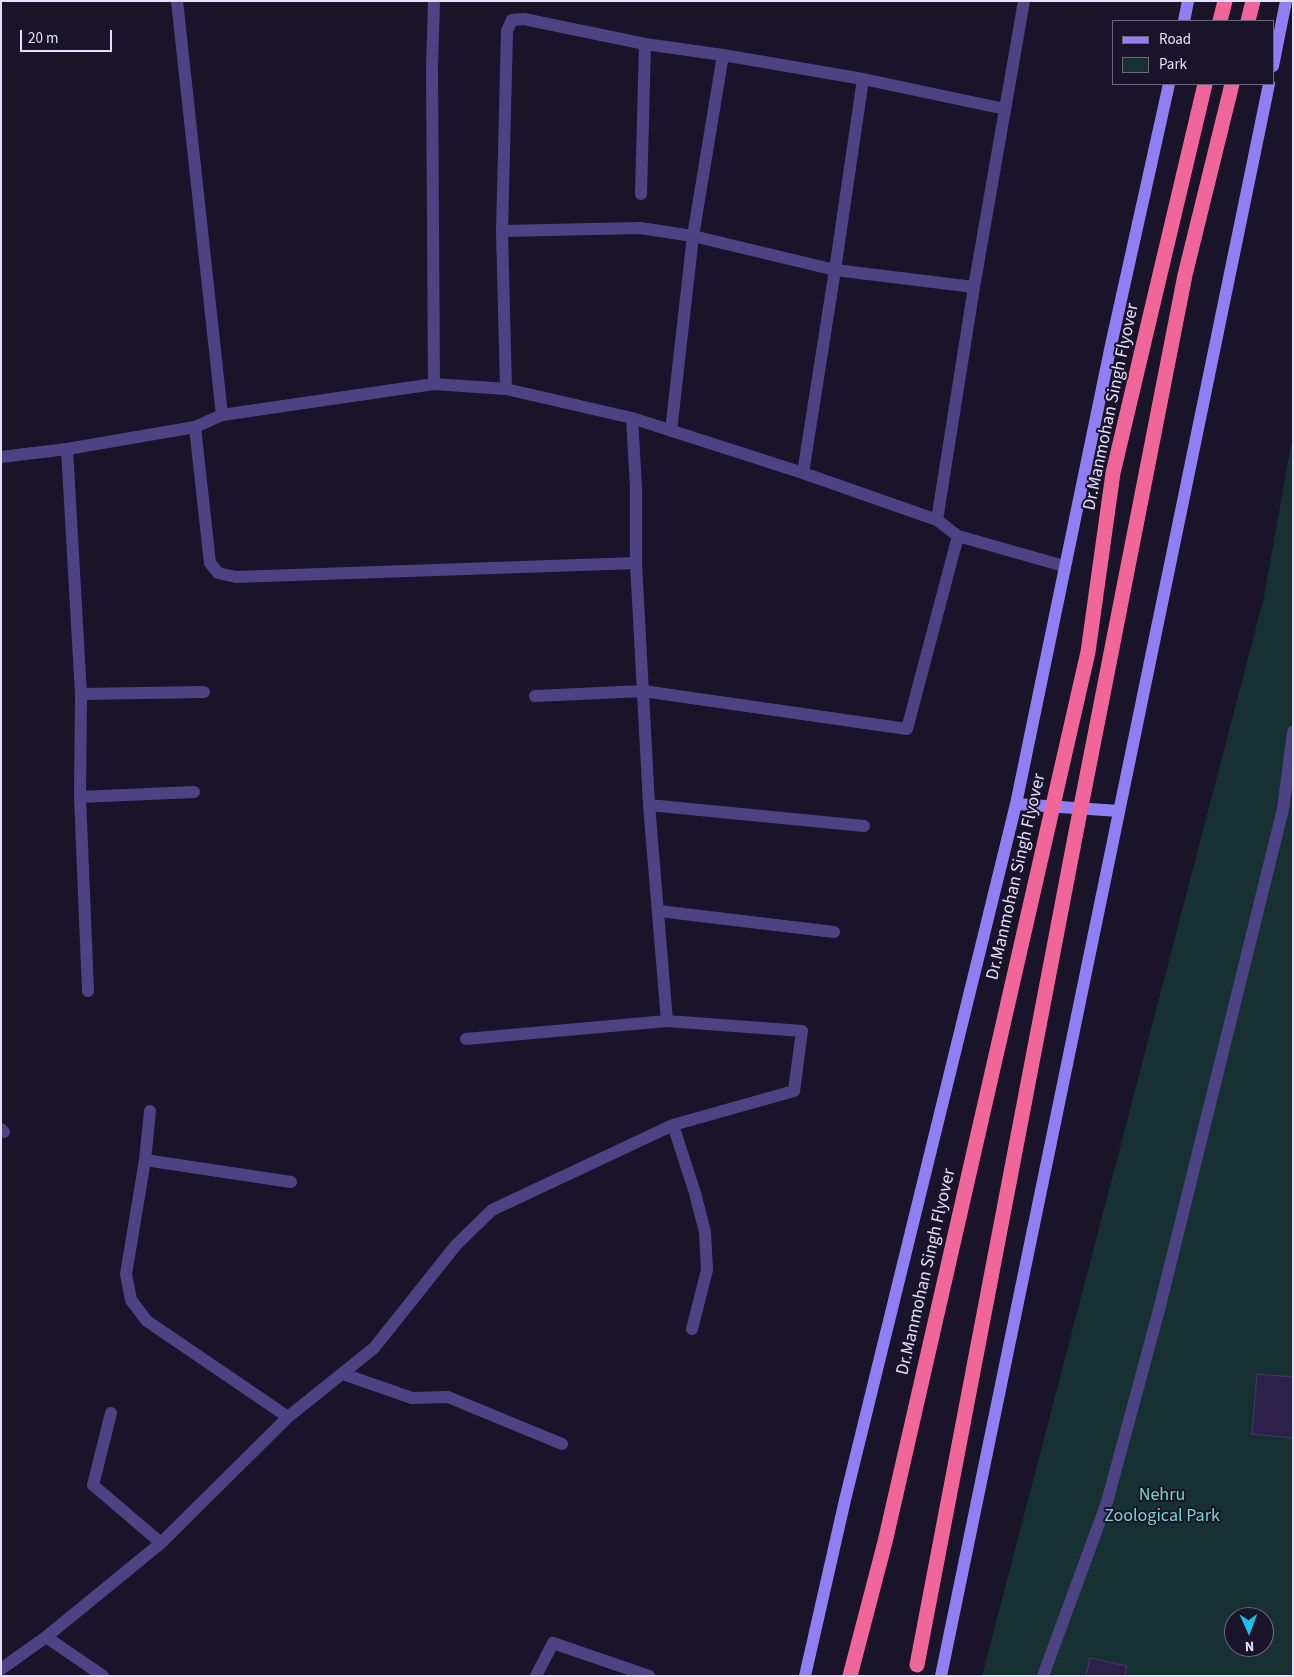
<!DOCTYPE html>
<style>
body{margin:0}
#map{position:relative;width:1294px;height:1677px;overflow:hidden;background:#1a142a;font-family:"Source Sans 3",sans-serif}
canvas{display:block}
.frame{position:absolute;inset:0;border:2px solid #e6dffc;pointer-events:none}
.legend{position:absolute;left:1112px;top:20px;width:162px;height:65px;box-sizing:border-box;background:#1a142a;border:1px solid #6c657e;margin:0;padding:6px 9px;list-style:none;font-size:15px;color:#e6dffc}
.legend li{display:flex;align-items:center;gap:10px;height:25px}
.legend b{width:25px;border:1px solid #6c657e}
.north{position:absolute;left:1224px;top:1607px;width:50px;height:50px;box-sizing:border-box;background:#1a142a;border:1px solid #6c657e;border-radius:50%;rotate:178deg;font-size:14px;font-weight:700;line-height:20px;text-align:center;color:#e6dffc}
.north::after{content:'';display:block;margin:auto;width:18px;height:22px;background:#1ebeea;clip-path:polygon(50% 0,100% 100%,50% 72%,0 100%)}
.scale{position:absolute;left:20px;top:30px;width:92px;height:22px;box-sizing:border-box;border:2px solid #e6dffc;border-top:0;padding-left:6px;font-size:15px;line-height:18px;white-space:nowrap;color:#e6dffc;-webkit-text-stroke:4px #1a142a;paint-order:stroke}
</style>
<div id="map">
<canvas width="1294" height="1677"></canvas>
<div class="frame"></div>
<ul class="legend">
<li><b style="height:6px;background:#907ff3"></b>Road</li>
<li><b style="height:14px;background:#173133"></b>Park</li>
</ul>
<div class="north">N</div>
<div class="scale">20 m</div>
</div>
<script>
const c = document.querySelector('canvas').getContext('2d');
c.lineJoin = 'round';
function paint(path, color) { c.fillStyle = color; c.fill(path, 'evenodd'); }
const poly = rows => new Path2D(rows.map(r => 'M' + r).join(''));
function stroke(path, color, width, dash) { c.strokeStyle = color; c.lineWidth = width; c.lineCap = dash ? 'butt' : 'round'; c.setLineDash(dash || []); c.stroke(path); }
function label(font, color, halo, rows, align = 'center') {
  c.font = font + ' "Source Sans 3",sans-serif'; c.lineWidth = 4; c.setLineDash([]); c.textBaseline = 'middle'; c.strokeStyle = halo; c.fillStyle = color; for (const [text, x, y, turn = 0] of rows) {
    c.save(); c.translate(x, y); c.rotate((+turn || 0) * Math.PI / 180); c.textAlign = isNaN(turn) ? turn : align; if (halo) c.strokeText(text, 0, 0); c.fillText(text, 0, 0); c.restore();
  }
}
paint(poly([
 [1293,434,1293,1676,982,1676,1264,597],
 [1234,1617,1264,1617,1264,1647,1234,1647]
]), '#173133');
const building = poly([
 [1257,1374,1293,1377,1293,1438,1252,1434,1257,1374],
 [1090,1658,1127,1666,1125,1676,1086,1676,1090,1658]
]);
paint(building, '#2e2149');
stroke(building, '#493672', 1);
stroke(poly([
 [1,1129,4,1132],
 [536,1676,553,1643,649,1676],
 [1043,1676,1107,1502,1159,1310,1283,809,1293,732]
]), '#4d4384', 12);
stroke(poly([
 [177,1,222,415],
 [641,194,645,44],
 [502,231,640,228,693,236,835,270,974,287],
 [434,384,432,67,434,1],
 [506,389,502,231,507,31,512,20,524,19,645,44,723,55,863,79,1005,109],
 [632,418,636,488,636,563,649,805,667,1021],
 [195,427,210,563,218,573,236,577,636,563],
 [671,431,693,236,723,55],
 [67,449,81,694,80,797,88,991],
 [1,457,67,449,195,427,222,415,434,384,506,389,632,418,803,473,937,520,958,536,1064,566],
 [803,473,835,270,863,79],
 [937,520,974,287,1024,1],
 [81,694,204,692],
 [535,696,643,691,907,729,958,536],
 [80,797,194,792],
 [649,805,864,826],
 [659,911,834,932],
 [150,1111,145,1160,126,1274,131,1300,147,1321,288,1417],
 [673,1125,695,1193,705,1232,707,1270,692,1329],
 [145,1160,291,1182],
 [343,1374,412,1398,448,1397,562,1444],
 [111,1413,93,1485,161,1543],
 [46,1637,103,1676],
 [1,1669,46,1637,161,1543,288,1417,374,1348,456,1245,492,1210,673,1125,794,1091,802,1031,667,1021,466,1039]
]), '#4d4384', 12);
stroke(poly([
 [1184,21,1188,1],
 [1273,66,1286,1],
 [1016,804,1119,811],
 [805,1676,845,1500,1016,804,1111,345,1169,84],
 [941,1676,1269,84]
]), '#907ff3', 12);
stroke(poly([
 [1220,21,1225,1],
 [1248,21,1253,1]
]), '#f06698', 15);
stroke(poly([
 [917,1665,1076,832,1185,275,1232,84],
 [850,1676,885,1542,1088,652,1113,473,1205,84]
]), '#f06698', 15);
label('18px', '#e6dffc', '#1a142a', [
 ["Dr.Manmohan Singh Flyover",1112,407,-78],
 ["Dr.Manmohan Singh Flyover",1017,877,-77],
 ["Dr.Manmohan Singh Flyover",927,1272,-77]
]);
label('18px', '#71d7c9', '#1a142a', [
 ["Nehru",1162,1496],
 ["Zoological Park",1162,1517]
]);
</script>
